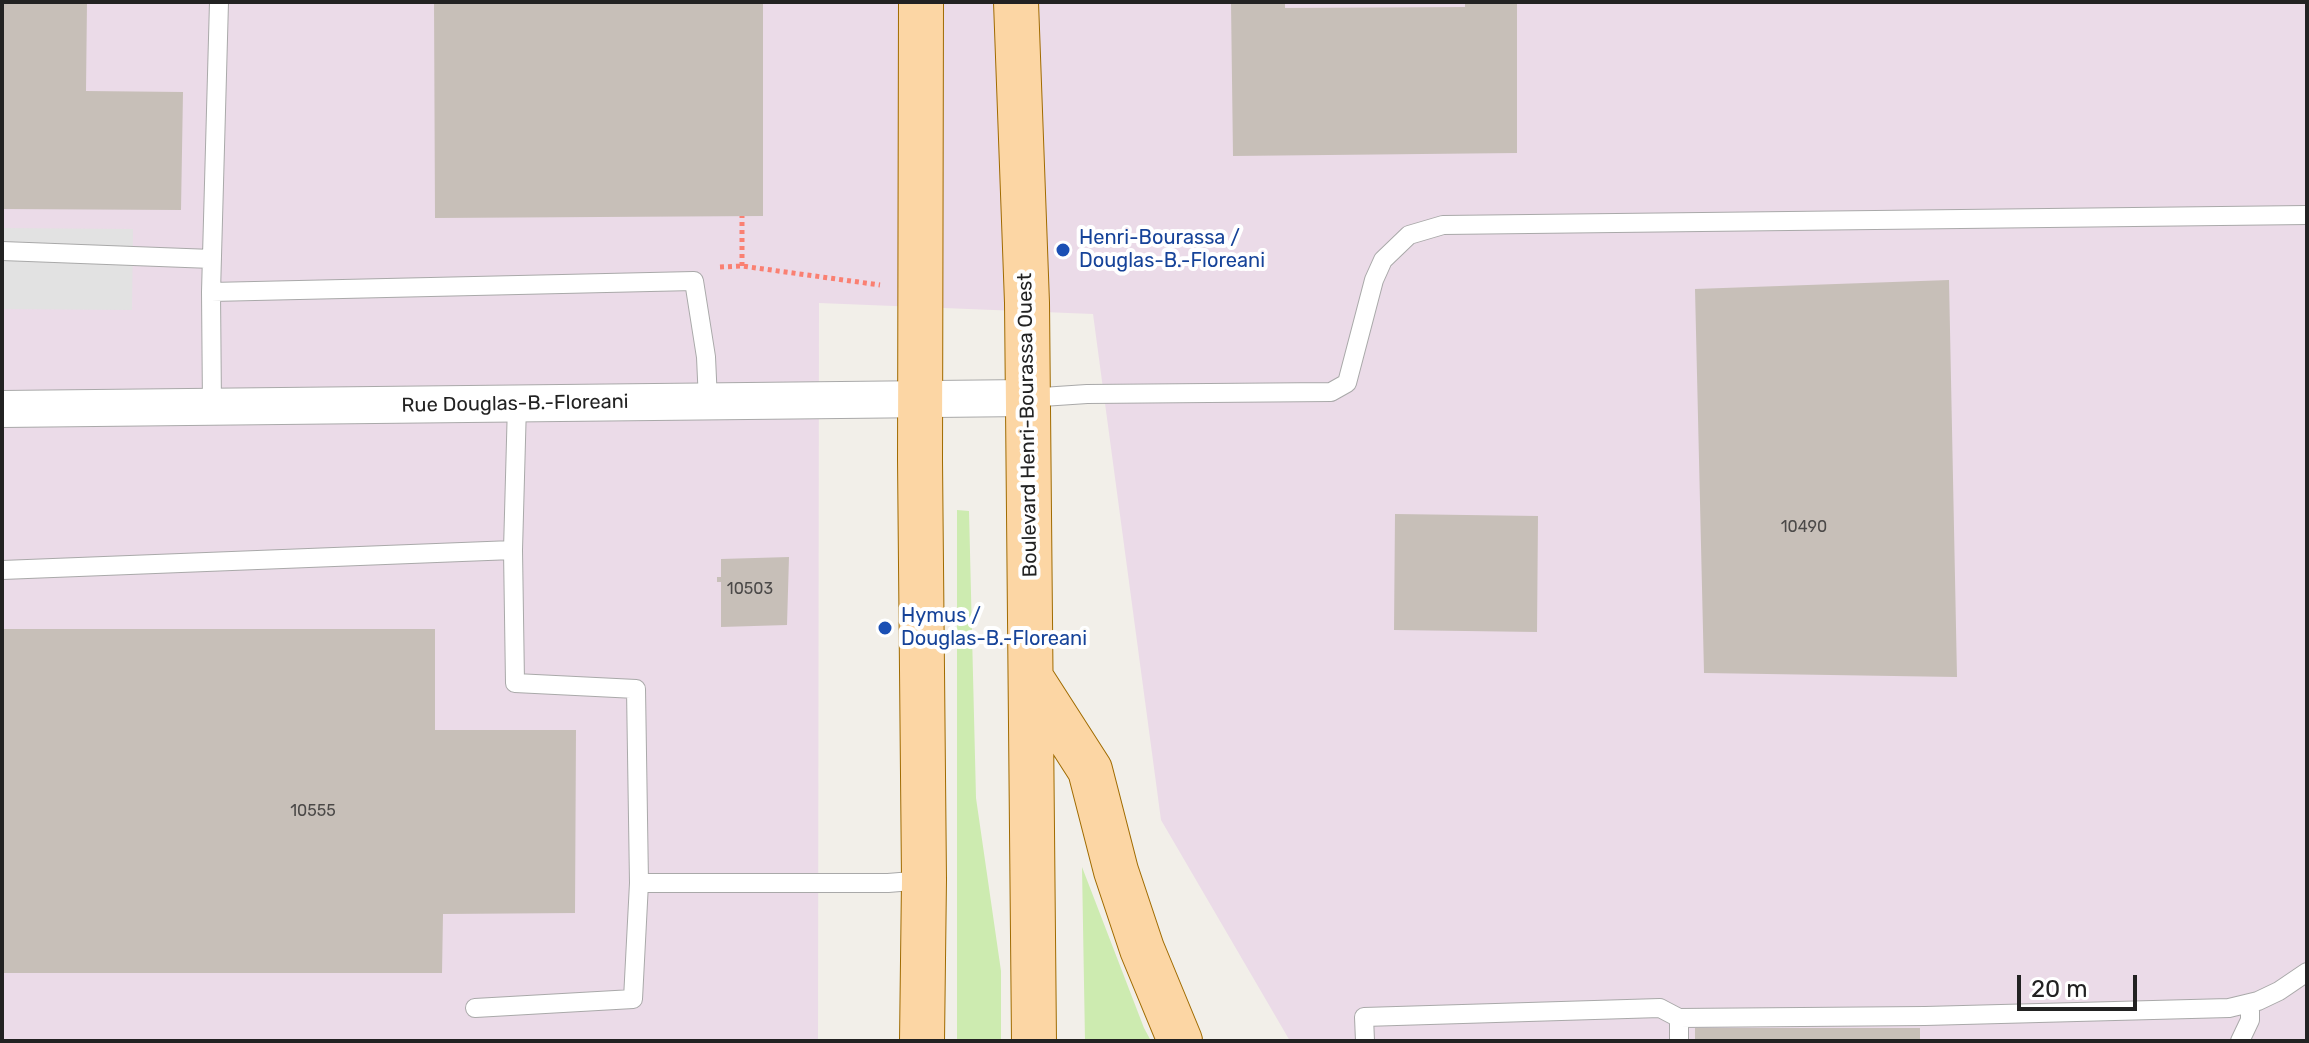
<!DOCTYPE html>
<style>
body{margin:0}
#map{position:relative;width:2309px;height:1043px;overflow:hidden;background:#f2efe9;font-family:Rubik,sans-serif}
canvas{display:block}
.frame{position:absolute;inset:0;border:4px solid #222;pointer-events:none}
.scale{position:absolute;left:2017px;top:975px;width:120px;height:36px;box-sizing:border-box;border:4px solid #222;border-top:0;padding-left:10px;font-size:24px;line-height:28px;white-space:nowrap;color:#222;-webkit-text-stroke:6px #fff;paint-order:stroke}
</style>
<div id="map">
<canvas width="2309" height="1043"></canvas>
<div class="frame"></div>
<div class="scale">20 m</div>
</div>
<script>
const c = document.querySelector('canvas').getContext('2d');
c.lineJoin = 'round';
function paint(path, color) { c.fillStyle = color; c.fill(path, 'evenodd'); }
const poly = rows => new Path2D(rows.map(r => 'M' + r).join(''));
function stroke(path, color, width, dash) { c.strokeStyle = color; c.lineWidth = width; c.lineCap = dash ? 'butt' : 'round'; c.setLineDash(dash || []); c.stroke(path); }
function label(font, color, halo, rows, align = 'center') {
  c.font = font + ' Rubik,sans-serif'; c.lineWidth = 8; c.setLineDash([]); c.textBaseline = 'middle'; c.strokeStyle = halo; c.fillStyle = color; for (const [text, x, y, turn = 0] of rows) {
    c.save(); c.translate(x, y); c.rotate((+turn || 0) * Math.PI / 180); c.textAlign = isNaN(turn) ? turn : align; if (halo) c.strokeText(text, 0, 0); c.fillText(text, 0, 0); c.restore();
  }
}
paint(poly([
 [2,2,2307,2,2307,1041,1290,1041,1161,820,1093,314,819,303,818,1041,2,1041]
]), '#ebdbe8');
paint(poly([
 [957,510,969,511,976,798,1001,971,1001,1041,957,1041],
 [1082,867,1144,1028,1151,1041,1085,1041]
]), '#cdebb0');
paint(poly([
 [2,228,133,229,132,310,2,309]
]), '#e2e2e2');
paint(poly([
 [2,2,87,2,86,91,183,92,181,210,2,209],
 [434,2,763,2,763,216,435,218],
 [1465,2,1517,2,1517,153,1233,156,1231,3,1285,3,1285,8,1465,7],
 [1949,280,1957,677,1704,673,1695,289],
 [1395,514,1538,516,1537,632,1394,630],
 [789,557,787,625,721,627,721,582,717,582,717,577,721,577,721,559],
 [2,629,435,629,435,730,576,730,575,913,443,914,442,973,2,973],
 [1695,1028,1920,1028,1920,1041,1695,1041]
]), '#c7bfb8');
const lane = poly([
 [2,251,212,259],
 [211,292,219,2],
 [1027,398,1087,394,1331,392,1347,383,1374,280,1383,260,1409,235,1443,225,2307,215],
 [517,404,513,550,515,683,636,689,639,883],
 [212,407,211,292,694,281,706,357,708,401],
 [2,570,513,550],
 [475,1008,633,999,639,883,888,883,924,880],
 [1365,1041,1364,1017,1660,1008,1679,1018],
 [1679,1041,1679,1018,1925,1016,2229,1008,2258,1001,2279,991,2307,972],
 [2240,1041,2250,1020,2250,1003]
]);
const street = poly([
 [2,409,1027,398]
]);
const primary = poly([
 [921,2,920,460,924,880,922,1041],
 [1016,2,1027,303,1034,1041],
 [1031,678,1090,770,1116,871,1142,949,1180,1041]
]);
stroke(lane, '#a9a9a9', 20);
stroke(street, '#a9a9a9', 38);
stroke(primary, '#a06b00', 46);
stroke(poly([
 [742,266,742,216],
 [720,267,742,266,880,285]
]), '#fa8072', 5, [4, 4]);
stroke(lane, '#fff', 18);
stroke(street, '#fff', 36);
stroke(primary, '#fcd6a4', 44);
for (const [x, y, r, color] of [
 [1063,250,8,"#1a4fb4"],
 [885,628,8,"#1a4fb4"]
]) { const dot = new Path2D(); dot.arc(x, y, r, 0, 2 * Math.PI); c.fillStyle = color; c.fill(dot); stroke(dot, '#fff', 3); }
label('16px', '#4b4948', null, [
 ["10490",1804,527],
 ["10503",750,589],
 ["10555",313,811]
]);
label('20px', '#164399', '#fff', [
 ["Henri-Bourassa /",1079,238],
 ["Douglas-B.-Floreani",1079,261],
 ["Hymus /",901,616],
 ["Douglas-B.-Floreani",901,639]
], 'left');
label('20px', '#222', '#fff', [
 ["Rue Douglas-B.-Floreani",515,404,-1],
 ["Boulevard Henri-Bourassa Ouest",1028,425,-91]
]);
</script>
